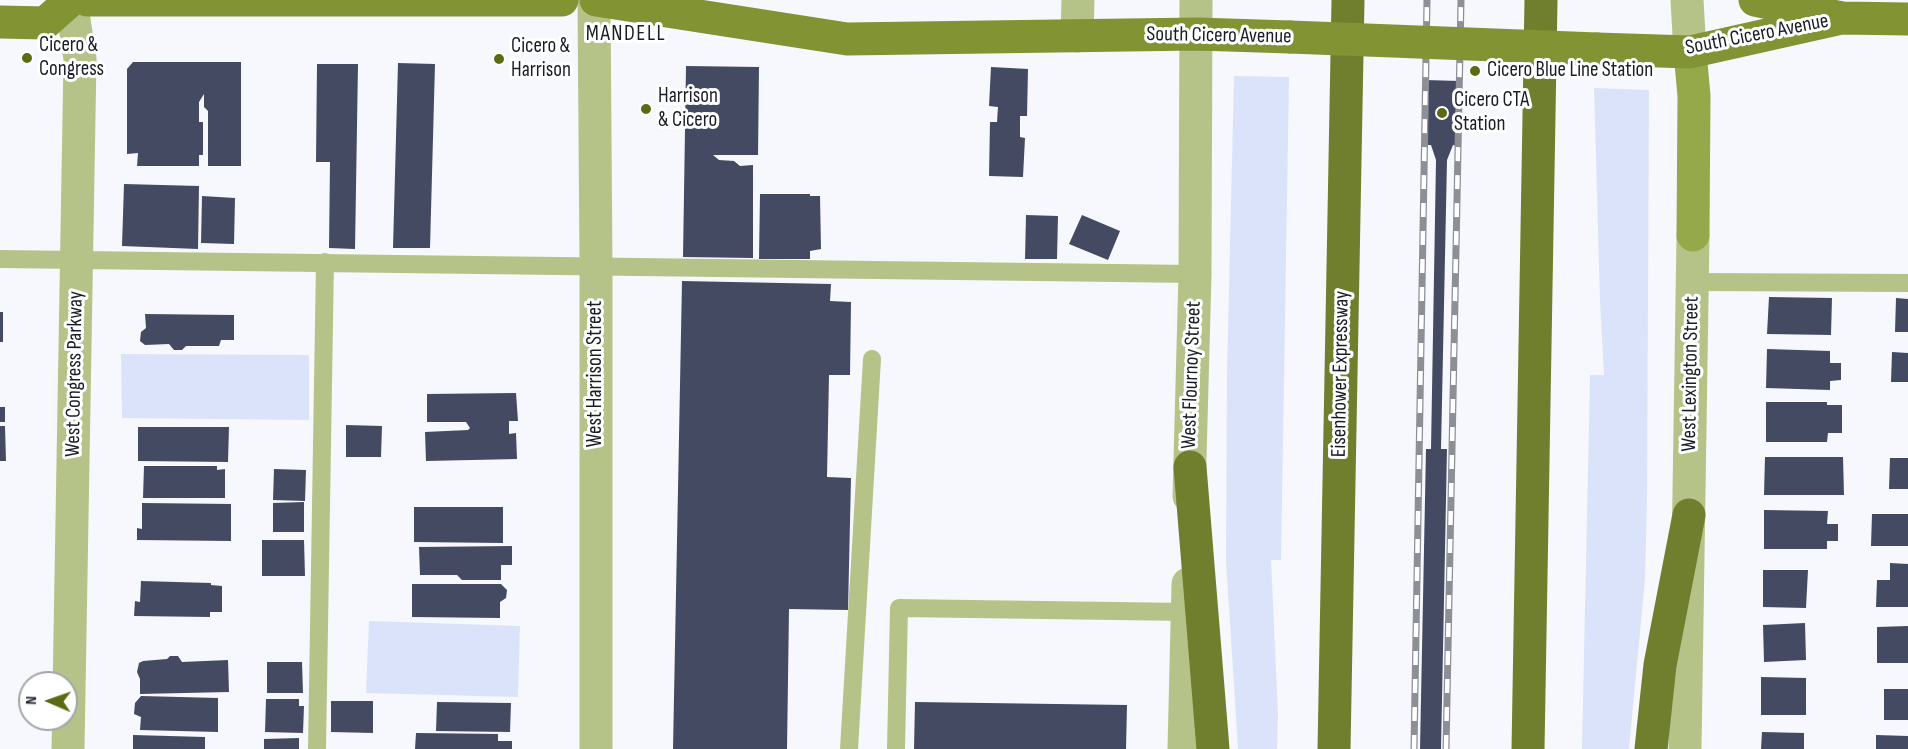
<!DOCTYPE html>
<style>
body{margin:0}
#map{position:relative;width:1908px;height:749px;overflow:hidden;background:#f6f8fe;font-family:"Sofia Sans Condensed",sans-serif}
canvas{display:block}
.north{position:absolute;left:18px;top:671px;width:60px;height:60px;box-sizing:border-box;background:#fff;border:2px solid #a3a5a9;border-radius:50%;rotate:272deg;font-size:16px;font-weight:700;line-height:24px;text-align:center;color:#1a1d27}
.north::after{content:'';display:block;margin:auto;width:21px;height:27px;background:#5c6a13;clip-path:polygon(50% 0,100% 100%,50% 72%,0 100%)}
</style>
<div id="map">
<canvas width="1908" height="749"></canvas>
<div class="north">N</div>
</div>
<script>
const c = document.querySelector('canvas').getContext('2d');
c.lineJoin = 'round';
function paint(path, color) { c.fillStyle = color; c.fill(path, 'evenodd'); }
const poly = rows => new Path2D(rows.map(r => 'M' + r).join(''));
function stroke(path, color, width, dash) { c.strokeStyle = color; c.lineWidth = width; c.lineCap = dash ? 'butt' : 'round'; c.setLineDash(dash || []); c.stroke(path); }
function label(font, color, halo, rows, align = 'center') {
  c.font = font + ' "Sofia Sans Condensed",sans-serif'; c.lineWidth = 6; c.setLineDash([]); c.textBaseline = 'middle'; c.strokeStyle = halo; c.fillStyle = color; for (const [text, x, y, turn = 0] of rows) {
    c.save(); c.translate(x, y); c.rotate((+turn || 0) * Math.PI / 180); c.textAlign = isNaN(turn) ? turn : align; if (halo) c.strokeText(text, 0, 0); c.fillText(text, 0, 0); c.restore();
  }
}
paint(poly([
 [1234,76,1289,77,1281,560,1271,560,1278,714,1277,749,1238,749,1226,561,1227,371],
 [1594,88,1649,90,1647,501,1645,579,1629,749,1582,749,1590,375,1604,375,1600,301],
 [121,354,309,355,309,420,122,418],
 [369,621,520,626,518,697,366,693]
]), '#dbe3fb');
paint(poly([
 [133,62,241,62,241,166,208,166,208,111,204,107,204,94,199,102,199,122,203,122,203,155,199,155,199,166,137,166,138,153,127,154,127,69],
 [398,63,435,64,430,248,393,248],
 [317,64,358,64,355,249,329,248,330,162,316,162],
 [686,66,759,67,758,155,713,155,719,160,734,161,740,166,753,165,753,258,683,257],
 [991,67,1028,69,1027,116,1020,116,1020,137,1025,138,1023,177,989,176,990,122,997,122,998,107,989,106],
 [1425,80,1460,81,1458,146,1453,145,1447,160,1441,449,1447,449,1441,749,1420,749,1426,449,1431,449,1436,160,1431,145,1424,145],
 [124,184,199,186,198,249,122,246],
 [760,194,810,194,810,196,820,196,821,249,810,251,810,259,759,259],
 [202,196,235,198,234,244,201,243],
 [1026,215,1058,216,1057,259,1025,259],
 [1082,215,1120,231,1108,260,1069,244],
 [682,281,831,284,830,301,851,302,850,375,829,375,827,477,851,478,848,610,789,609,787,749,673,749],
 [1769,297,1832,298,1831,335,1767,334],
 [1896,298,1908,299,1908,332,1895,332],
 [0,312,3,312,3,342,0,342],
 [145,314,234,315,234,340,221,340,219,346,186,346,182,350,174,350,169,344,145,345,140,341,141,332,146,328],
 [1767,349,1830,351,1830,363,1841,363,1841,380,1830,381,1830,390,1766,388],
 [1892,352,1908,353,1908,382,1891,382],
 [516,393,518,421,509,421,509,434,516,433,517,459,426,461,425,432,468,430,470,428,466,422,427,422,427,394],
 [1766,402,1827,402,1827,405,1842,405,1842,433,1828,433,1827,442,1766,442],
 [0,407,5,407,5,422,0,422],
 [346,425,382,426,381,457,346,457],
 [0,426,5,426,6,461,0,461],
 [138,427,229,427,228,462,138,461],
 [1765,457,1843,457,1844,495,1764,495],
 [1890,458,1908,458,1908,489,1889,489],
 [144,466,217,466,217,470,225,469,225,498,143,498],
 [274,469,306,470,305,501,273,500],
 [304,502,304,532,273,532,273,503],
 [142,503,231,504,231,541,137,540,137,528,142,529],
 [414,507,503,507,503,543,414,542],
 [1764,510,1828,511,1827,524,1838,524,1838,541,1827,541,1827,549,1764,549],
 [1872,514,1908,514,1908,546,1871,546],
 [262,540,304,540,305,576,262,576],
 [512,546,512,565,501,565,501,580,462,580,457,575,420,575,419,547],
 [1890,563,1908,564,1908,607,1876,607,1877,580,1890,580],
 [1763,570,1808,570,1806,608,1763,607],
 [141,581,211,583,211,585,222,586,222,612,210,612,210,617,134,616,135,601,140,602],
 [412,584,501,584,507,590,506,598,500,602,500,618,412,617],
 [1805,623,1806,660,1764,662,1763,625],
 [1908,626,1908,663,1877,663,1877,627],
 [170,656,178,656,182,662,228,660,229,692,140,694,140,679,137,672,139,663,143,661,167,659],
 [267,662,302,662,303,693,267,693],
 [1761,677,1806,678,1806,715,1761,715],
 [1884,689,1908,689,1908,720,1884,720],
 [141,696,218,698,218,732,140,730,141,717,134,714,135,703],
 [266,699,299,699,299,706,304,706,303,733,265,732],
 [331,701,373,701,373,733,331,732],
 [437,702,511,703,510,732,436,731],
 [915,702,1127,705,1126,749,914,749],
 [1762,732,1804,733,1804,749,1761,749],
 [416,733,498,734,498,741,512,741,512,749,415,749],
 [133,735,205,737,205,749,133,749],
 [1876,735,1908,736,1908,749,1876,749],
 [299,738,299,749,264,749,264,739]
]), '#434a62');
stroke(poly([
 [0,259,1195,274],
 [1692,282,1908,283],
 [317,749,325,262],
 [849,749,872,359],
 [896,749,899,608,1187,612]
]), '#b6c388', 18);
stroke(poly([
 [1077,36,1078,0],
 [68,749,80,59,71,0]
]), '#b6c388', 33);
stroke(poly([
 [594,0,596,265,596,749],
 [1687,0,1690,52],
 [1189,496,1195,274,1196,0],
 [1184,749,1188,584],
 [1685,749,1693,235]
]), '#b6c388', 33);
stroke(poly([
 [1690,52,1694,96,1693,235]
]), '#96a94a', 33);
stroke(poly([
 [87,0,562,0],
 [596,0,847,39,1197,34,1290,37],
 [1755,0,1842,18,1908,19],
 [0,22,45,23,71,0],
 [1597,49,1690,52,1842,18]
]), '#819333', 33);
stroke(poly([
 [1190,467,1213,749],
 [1334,749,1348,0],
 [1528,749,1541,0],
 [1651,749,1660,665,1689,515]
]), '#707f2e', 33);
const rail = poly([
 [1414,749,1427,0],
 [1446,749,1461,0]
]);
stroke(rail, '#8d8f97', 7);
stroke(rail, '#fff', 4.5, [14]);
stroke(poly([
 [1290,37,1597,49]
]), '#819333', 33);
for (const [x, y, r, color] of [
 [27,58,6,"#5c6a13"],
 [499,59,6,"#5c6a13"],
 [1475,71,6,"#5c6a13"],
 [646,109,6,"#5c6a13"],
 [1442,113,6,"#5c6a13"]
]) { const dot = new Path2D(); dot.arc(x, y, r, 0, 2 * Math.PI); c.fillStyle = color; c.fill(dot); stroke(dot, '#fff', 2); }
label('21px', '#1a1d27', '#fff', [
 ["South Cicero Avenue",1757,35,-11],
 ["South Cicero Avenue",1219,36,1],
 ["West Congress Parkway",75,374,-89],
 ["West Harrison Street",596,374,-90],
 ["Eisenhower Expressway",1341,374,-89],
 ["West Lexington Street",1691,374,-89],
 ["West Flournoy Street",1192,375,-88]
]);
label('21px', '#1a1d27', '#fff', [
 ["Cicero &",39,46],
 ["Congress",39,70],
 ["Cicero &",511,47],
 ["Harrison",511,71],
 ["Cicero Blue Line Station",1487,71],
 ["Harrison",658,97],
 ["& Cicero",658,121],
 ["Cicero CTA",1454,101],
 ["Station",1454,125]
], 'left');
c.letterSpacing = '1.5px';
label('22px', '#1a1d27', '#fff', [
 ["MANDELL",626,34]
]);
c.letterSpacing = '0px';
</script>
